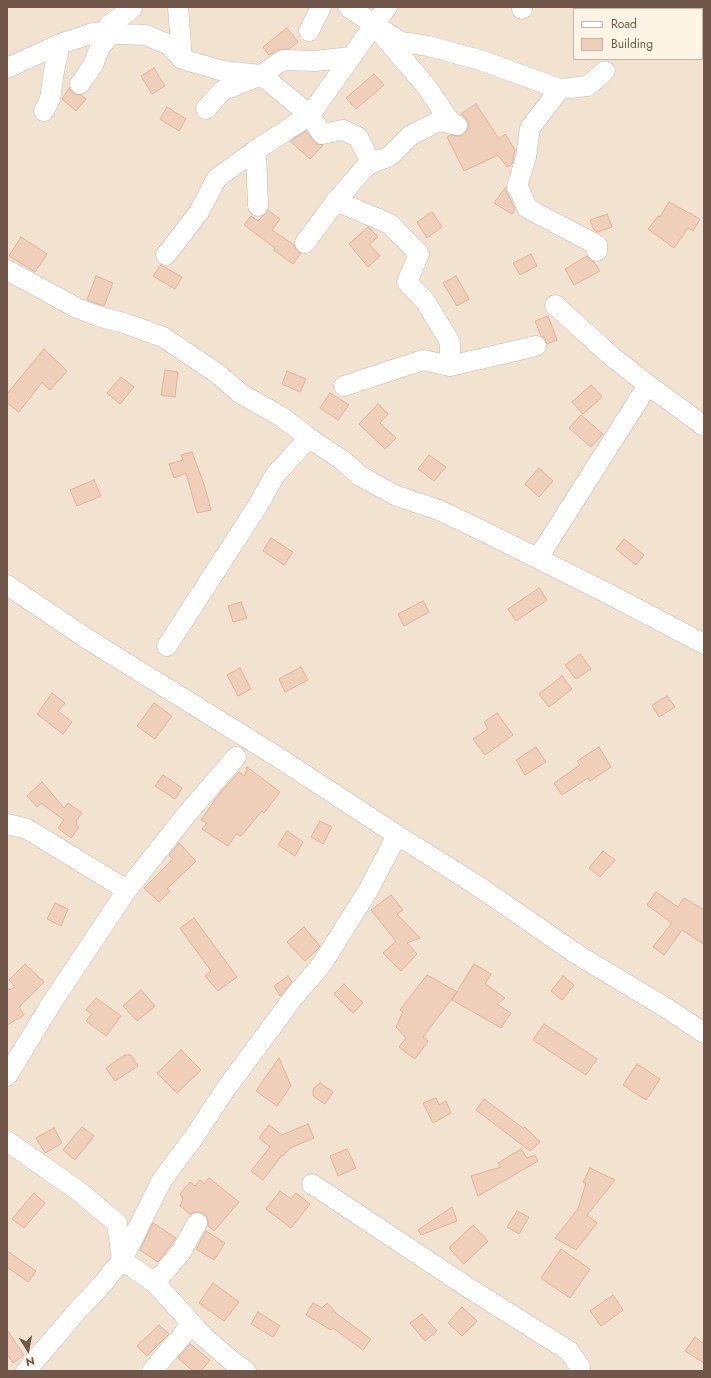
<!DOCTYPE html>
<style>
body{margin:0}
#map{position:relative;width:711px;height:1378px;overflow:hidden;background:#fbf0e1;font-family:Jost,sans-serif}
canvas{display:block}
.frame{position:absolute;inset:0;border:8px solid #705749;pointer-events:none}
.legend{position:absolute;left:573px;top:8px;width:130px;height:52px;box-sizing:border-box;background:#fef4e6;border:1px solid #c5b5a7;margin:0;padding:5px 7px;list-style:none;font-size:12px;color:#705749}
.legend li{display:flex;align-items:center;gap:8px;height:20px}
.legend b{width:20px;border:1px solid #c5b5a7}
.north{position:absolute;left:8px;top:1330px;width:40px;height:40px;-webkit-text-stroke:3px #fef4e6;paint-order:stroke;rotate:169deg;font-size:11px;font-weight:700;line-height:16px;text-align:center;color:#705749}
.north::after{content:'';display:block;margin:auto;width:14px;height:18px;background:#705749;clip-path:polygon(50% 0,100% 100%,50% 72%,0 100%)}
</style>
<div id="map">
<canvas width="711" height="1378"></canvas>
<div class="frame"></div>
<ul class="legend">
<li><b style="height:5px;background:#fff"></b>Road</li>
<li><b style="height:11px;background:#efceba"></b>Building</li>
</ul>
<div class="north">N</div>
</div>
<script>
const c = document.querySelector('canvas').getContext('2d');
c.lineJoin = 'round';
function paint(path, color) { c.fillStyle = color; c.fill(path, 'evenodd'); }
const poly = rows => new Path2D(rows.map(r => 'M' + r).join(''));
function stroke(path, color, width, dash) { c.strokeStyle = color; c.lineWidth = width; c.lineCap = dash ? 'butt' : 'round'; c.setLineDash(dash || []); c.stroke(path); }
paint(poly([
 [7,7,704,7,704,1371,7,1371],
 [574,9,702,9,702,59,574,59]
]), '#f2e2d0');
const building = poly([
 [287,28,298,42,289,49,277,50,269,55,263,47,287,28],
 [154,68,165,86,152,94,141,76,154,68],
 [374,74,384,85,356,109,346,98,374,74],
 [69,88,74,94,81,95,86,99,76,111,62,99,69,88],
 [476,104,499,139,505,134,515,150,512,164,507,167,498,155,464,171,447,137,450,135,460,136,466,132,469,126,468,122,465,117,461,114,476,104],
 [167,107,186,119,179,131,160,119,167,107],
 [306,131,313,140,317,144,323,145,310,159,290,141,306,131],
 [505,188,515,209,512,214,494,203,505,188],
 [669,202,700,219,693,231,688,228,674,248,648,229,658,216,660,217,669,202],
 [268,210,280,219,272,230,294,245,298,252,301,253,293,264,274,250,275,248,244,225,251,216,258,221,268,210],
 [432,212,442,227,427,238,417,222,432,212],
 [607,214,612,227,598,232,594,230,590,220,607,214],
 [368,227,378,237,369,244,380,256,368,267,349,244,368,227],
 [21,237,47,254,35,272,9,256,21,237],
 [531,254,537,266,520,275,513,263,531,254],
 [587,256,591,261,594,262,600,271,574,285,565,269,587,256],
 [161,265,182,277,175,289,153,276,161,265],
 [96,276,113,283,104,306,87,300,96,276],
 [456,276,469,299,457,306,443,283,456,276],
 [548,316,557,340,547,344,545,338,541,336,535,321,548,316],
 [44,349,67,371,50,390,42,382,19,412,7,403,7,394,44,349],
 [165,370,178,372,175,397,161,395,165,370],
 [287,371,306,379,300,392,282,384,287,371],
 [121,377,134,387,120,404,107,393,121,377],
 [591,385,602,397,583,414,572,402,591,385],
 [330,393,349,405,338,420,320,408,330,393],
 [378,404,388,414,380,423,396,438,385,449,359,424,378,404],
 [581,415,603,434,591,447,569,428,581,415],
 [192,452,204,484,211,510,197,513,186,473,174,478,169,464,183,460,181,455,192,452],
 [429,455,446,467,434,481,418,469,429,455],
 [539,468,553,481,539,497,525,484,539,468],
 [94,480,101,496,77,506,70,490,94,480],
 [271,538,293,552,284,565,263,551,271,538],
 [624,539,644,555,636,565,616,549,624,539],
 [539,588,547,600,516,621,508,609,539,588],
 [423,601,429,612,404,626,398,614,423,601],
 [241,602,247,618,233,622,228,606,241,602],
 [580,654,591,669,576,679,565,665,580,654],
 [301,667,308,680,285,692,279,679,301,667],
 [240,668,251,689,238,696,227,675,240,668],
 [562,676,572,689,549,707,539,694,562,676],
 [52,693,65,703,58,711,72,722,63,734,37,714,52,693],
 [667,696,675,707,659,717,652,705,667,696],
 [154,703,172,716,155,739,137,726,154,703],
 [497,713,513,735,485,755,473,739,488,729,484,722,497,713],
 [536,747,546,762,525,775,516,760,536,747],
 [599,747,611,767,590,781,588,778,562,795,554,783,580,765,577,761,599,747],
 [247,767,280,792,264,813,262,811,241,836,236,834,228,846,202,829,207,823,201,820,219,794,239,772,245,776,247,767],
 [163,775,182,788,175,799,155,786,163,775],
 [42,782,64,808,68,803,82,813,76,821,77,823,76,825,79,827,71,838,58,828,64,820,41,803,37,807,27,796,42,782],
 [320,821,332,827,323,844,311,837,320,821],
 [287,831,303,842,295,856,278,845,287,831],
 [179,843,196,861,167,889,170,891,159,902,144,888,173,859,169,855,179,843],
 [603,851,615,860,600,877,589,868,603,851],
 [656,892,678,907,684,898,704,910,704,944,682,930,664,955,653,947,672,923,647,905,656,892],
 [391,895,403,910,397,914,420,938,407,943,417,954,401,971,383,953,396,941,371,910,391,895],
 [55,903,68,909,61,926,47,919,55,903],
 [194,918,237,977,218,991,205,976,211,971,180,928,194,918],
 [304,927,320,946,317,950,305,961,287,942,304,927],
 [25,964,44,982,19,1007,24,1015,7,1025,7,987,9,990,15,987,9,980,25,964],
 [474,964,491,974,485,984,505,998,497,1004,511,1013,501,1028,482,1017,452,1000,474,964],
 [427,975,457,992,423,1037,428,1041,415,1059,399,1047,406,1038,396,1027,403,1012,400,1010,427,975],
 [288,976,292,982,280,996,274,986,288,976],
 [563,976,574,985,562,1000,551,991,563,976],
 [344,984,363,1003,353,1013,334,994,344,984],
 [141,990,155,1006,137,1021,123,1006,141,990],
 [96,998,121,1016,106,1036,86,1021,92,1014,86,1010,96,998],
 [544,1024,597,1059,586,1075,533,1040,544,1024],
 [181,1050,201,1070,177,1093,157,1073,181,1050],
 [125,1055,131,1055,138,1066,115,1081,106,1068,125,1055],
 [279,1058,291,1086,277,1106,256,1091,279,1058],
 [637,1064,660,1079,646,1100,623,1085,637,1064],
 [320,1083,333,1092,325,1104,313,1096,313,1089,320,1083],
 [436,1098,439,1105,446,1101,451,1113,433,1123,423,1103,436,1098],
 [484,1099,523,1128,525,1127,540,1142,530,1151,476,1110,484,1099],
 [308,1124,314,1138,290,1148,283,1156,282,1155,263,1180,251,1171,270,1147,259,1138,269,1125,282,1135,308,1124],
 [82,1127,94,1136,75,1160,63,1150,82,1127],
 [54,1128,62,1143,45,1153,36,1138,54,1128],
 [347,1149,356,1168,338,1176,330,1156,347,1149],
 [521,1149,527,1158,535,1155,538,1161,478,1196,471,1176,501,1167,498,1163,521,1149],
 [590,1168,615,1180,587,1215,597,1223,576,1250,555,1238,578,1209,586,1183,583,1182,590,1168],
 [209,1178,239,1202,214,1231,208,1226,208,1222,207,1217,203,1213,196,1212,190,1214,180,1206,183,1198,180,1194,190,1182,195,1186,200,1180,204,1184,209,1178],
 [280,1191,291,1199,296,1193,310,1204,291,1228,266,1209,280,1191],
 [34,1193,45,1203,24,1228,12,1219,34,1193],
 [452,1207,457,1221,421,1235,418,1230,452,1207],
 [517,1211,529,1217,519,1234,507,1227,517,1211],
 [153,1223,176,1238,171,1245,158,1262,140,1250,153,1223],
 [473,1225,488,1241,464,1264,449,1248,473,1225],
 [206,1231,225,1243,214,1260,196,1249,206,1231],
 [561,1249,590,1269,570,1298,541,1278,561,1249],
 [7,1251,36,1271,28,1282,7,1267,7,1251],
 [213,1283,239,1302,224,1321,199,1303,213,1283],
 [613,1295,623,1310,601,1326,590,1311,613,1295],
 [313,1303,322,1308,327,1303,337,1314,371,1339,363,1350,333,1328,331,1330,306,1315,313,1303],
 [462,1307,477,1321,462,1336,448,1323,462,1307],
 [258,1312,280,1326,273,1337,251,1324,258,1312],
 [422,1314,437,1331,425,1341,410,1323,422,1314],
 [159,1325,169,1334,147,1356,137,1346,159,1325],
 [7,1330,24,1355,13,1363,7,1354,7,1330],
 [695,1337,704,1344,704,1363,685,1351,695,1337],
 [190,1344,210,1360,201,1371,193,1371,178,1358,190,1344]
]);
paint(building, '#efceba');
stroke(building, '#e0b49b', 1);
const minor = poly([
 [178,7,182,59,223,71,261,75,310,115,322,134,343,130,358,137,371,163],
 [348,7,401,42,429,46,483,61,560,89,588,86,605,71],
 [522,7,522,9],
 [374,25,387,7],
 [309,31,321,7],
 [7,68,60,44],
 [80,84,92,67,99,50,110,33,109,25,132,9],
 [560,89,530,128,526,157,517,187,521,193,527,208,597,245,597,251],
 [206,109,222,91,261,75,283,60,315,61,351,57],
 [44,111,50,99,54,71,60,44,93,33,146,35,169,45,182,59],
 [336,201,367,165,390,156,411,135,439,121,457,125],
 [258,206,256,150,310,115,374,25,426,86,452,124],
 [305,243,336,201,390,224,419,254,407,282,425,301,450,342,450,366],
 [166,255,199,212,217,178,256,150],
 [7,270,77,308,98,316,127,324,163,337,218,374,241,394,282,417,309,438,342,460,360,476,397,496,439,510,487,533,605,592,704,644],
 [555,305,609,354,648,385,704,426],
 [344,386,423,360,450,366,536,346],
 [538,558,648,385],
 [7,585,89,640,276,756,397,835,478,886,578,955,668,1009,704,1033],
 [167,646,257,507,275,475,309,438],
 [7,824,27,829,127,890],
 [7,1076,53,1001,127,890,186,815,236,757],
 [7,1141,77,1190,117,1223,122,1260,155,1283,204,1337,233,1362,246,1371],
 [312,1184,472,1290,569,1351,580,1367,580,1371],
 [155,1283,181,1252,197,1223],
 [26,1371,78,1310,100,1287,122,1260,162,1180,194,1137,225,1090,293,998,322,964,369,889,397,835],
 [152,1371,192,1324]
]);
stroke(minor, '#cdbaab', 21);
stroke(minor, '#fff', 20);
</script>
